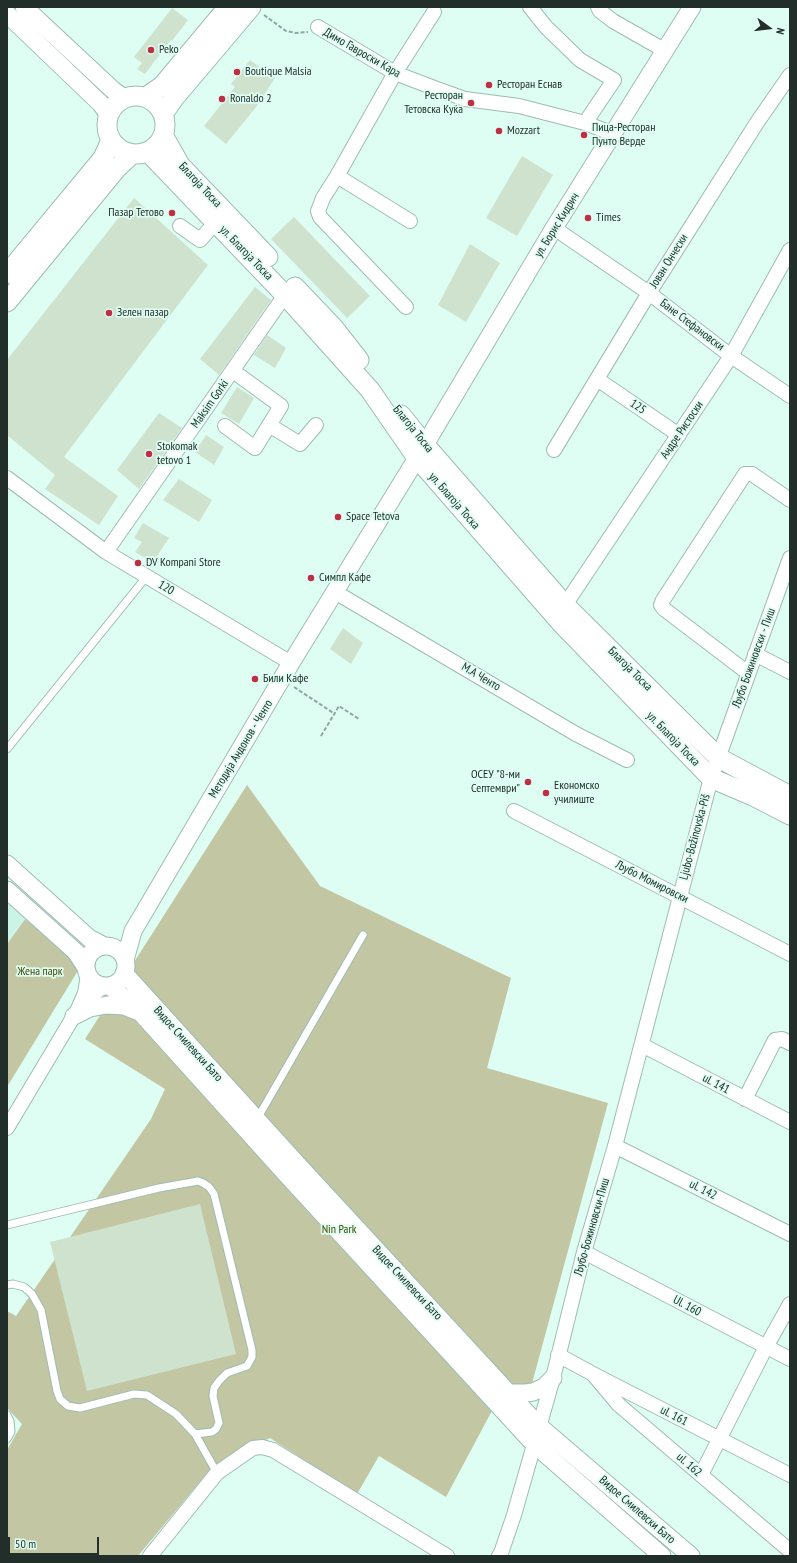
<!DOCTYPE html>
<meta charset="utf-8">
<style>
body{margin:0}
#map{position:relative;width:797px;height:1563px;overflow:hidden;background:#defef4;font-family:"PT Sans Narrow",sans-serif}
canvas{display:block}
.frame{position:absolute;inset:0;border:8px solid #222e2a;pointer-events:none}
.north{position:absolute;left:749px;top:8px;width:40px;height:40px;-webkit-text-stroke:3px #defef4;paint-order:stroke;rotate:105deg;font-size:11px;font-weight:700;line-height:16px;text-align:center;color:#222e2a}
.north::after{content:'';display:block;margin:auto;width:14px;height:18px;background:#222e2a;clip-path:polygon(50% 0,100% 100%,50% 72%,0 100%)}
.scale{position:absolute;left:8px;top:1537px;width:91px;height:18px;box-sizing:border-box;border:2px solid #222e2a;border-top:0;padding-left:5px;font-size:12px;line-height:14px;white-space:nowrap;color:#222e2a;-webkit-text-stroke:3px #defef4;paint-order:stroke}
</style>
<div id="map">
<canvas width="797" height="1563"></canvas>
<div class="frame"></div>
<div class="north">N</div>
<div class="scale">50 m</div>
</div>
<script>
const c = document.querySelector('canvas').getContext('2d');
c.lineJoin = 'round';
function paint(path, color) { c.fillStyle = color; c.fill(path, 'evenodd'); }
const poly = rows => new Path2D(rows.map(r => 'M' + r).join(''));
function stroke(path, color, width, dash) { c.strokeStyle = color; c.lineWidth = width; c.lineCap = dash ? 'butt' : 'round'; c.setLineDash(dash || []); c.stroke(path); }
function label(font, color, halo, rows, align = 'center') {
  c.font = font + ' "PT Sans Narrow",sans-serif'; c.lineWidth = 3.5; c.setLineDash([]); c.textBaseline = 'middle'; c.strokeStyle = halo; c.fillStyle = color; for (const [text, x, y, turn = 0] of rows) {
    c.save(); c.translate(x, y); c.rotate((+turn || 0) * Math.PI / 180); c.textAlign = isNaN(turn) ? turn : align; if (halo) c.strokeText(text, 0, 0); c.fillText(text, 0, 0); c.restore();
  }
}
paint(poly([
 [7,900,26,916,7,943]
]), '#cbf4e7');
paint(poly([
 [247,785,320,886,511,978,487,1068,608,1103,524,1413,495,1405,446,1497,379,1456,357,1494,270,1438,213,1466,138,1556,7,1556,7,1450,22,1424,7,1408,7,1311,16,1316,151,1119,165,1089,85,1039],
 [25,919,82,964,7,1087,7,944]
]), '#c2c6a3');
paint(poly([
 [172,8,188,20,172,41,171,40,145,74,137,69,142,63,134,57],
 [250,60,275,78,257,106,226,144,204,126,235,87,231,84],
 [522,156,553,175,517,236,486,218],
 [134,198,208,265,64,457,118,496,99,525,45,489,55,475,7,435,7,360],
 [294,217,370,296,347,318,271,239],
 [470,244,500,263,466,322,438,305],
 [255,287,271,300,219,375,200,359],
 [267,335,286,348,275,368,254,355],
 [237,387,254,398,239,424,221,413],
 [159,413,182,428,139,489,117,470],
 [206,435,224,447,214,465,195,452],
 [179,479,212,500,199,522,163,500],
 [143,523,169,538,153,562,135,552,142,542,134,538],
 [343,628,363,643,351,664,330,649],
 [200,1204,236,1354,87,1391,50,1242]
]), '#cfe2cd');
const service = poly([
 [7,749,147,576],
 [257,1119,363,935],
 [7,1225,159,1188,198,1181,203,1183,209,1187,214,1194,252,1350,252,1357,247,1366,227,1373,219,1381,214,1388,213,1396,219,1423,216,1429,212,1432,195,1434,217,1473],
 [7,1285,13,1284,24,1287,32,1294,41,1310,57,1391,60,1399,68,1406,80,1408,134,1394,147,1395,176,1414,195,1434],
 [7,1415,10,1421,11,1432,7,1439]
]);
const minor = poly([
 [530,7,546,27,580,60,614,80,585,123],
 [598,7,600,11,613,21,664,50],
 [318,27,395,73,437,89,465,99,519,106,585,123,614,134],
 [337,176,410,221],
 [180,226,200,240,216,222],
 [554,228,649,293,731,356,790,396],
 [406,307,320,217,318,211,323,198,337,176,395,73,434,12],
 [597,379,679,435],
 [269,425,300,444,316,425],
 [225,426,255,448,281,406,233,371],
 [554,450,649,293,758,121,790,75],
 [7,478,106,552,291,663],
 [106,552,285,295],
 [335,592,576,734,627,760],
 [565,605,731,356,790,250],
 [755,654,790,672],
 [748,673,664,609,661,605,663,600,745,474,752,474,790,500],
 [514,811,790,954],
 [81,1006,90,997,104,986],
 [642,1045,790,1122],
 [745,1099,775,1040,782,1039,790,1043],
 [7,1128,78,1009,85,993,88,975],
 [615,1146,790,1234],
 [584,1252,790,1359],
 [558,1355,593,1374,790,1475],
 [593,1374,619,1405,790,1551],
 [701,1475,766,1347,790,1304],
 [150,1556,217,1473,253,1448,262,1447,273,1450,447,1556],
 [499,1556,501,1553,514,1515,553,1378,584,1252,615,1146,711,778,790,558]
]);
const tertiary = poly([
 [24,7,113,90,124,98],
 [7,14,101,104,108,114],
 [7,864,89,938,104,946],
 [7,890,76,952,85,966],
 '86 966a20 20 0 1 1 40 0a20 20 0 1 1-40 0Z',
 [125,960,133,931,291,663,417,458,554,228,692,7],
 [124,973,299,1166,539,1426,691,1556],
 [110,986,140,1012,286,1174,534,1444,662,1556],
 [74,1016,90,1008,107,1005,124,1006,137,1011],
 [509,1393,526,1393,533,1392,544,1387,553,1378]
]);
const secondary = poly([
 '107 125a29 29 0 1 1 58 0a29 29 0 1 1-58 0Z',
 [146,97,162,86,228,7],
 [163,114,175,97,251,7],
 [163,135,180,165,268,257],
 [148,152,285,295,370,390,417,458,562,624,711,778,753,796,790,815],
 [7,274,103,158,111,140],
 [295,287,334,328,359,360],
 [7,302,117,168,132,154],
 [401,415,425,445,565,605,719,758,790,796]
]);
stroke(service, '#9dbcb2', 9);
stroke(minor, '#9dbcb2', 16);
stroke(tertiary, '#9dbcb2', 19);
stroke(secondary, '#9dbcb2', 21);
stroke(poly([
 [264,15,286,31,296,33,308,32],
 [294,687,335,714],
 [321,736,339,706,359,719]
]), '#8fa7a0', 2, [4, 2]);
stroke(service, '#fff', 7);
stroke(minor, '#fff', 14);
stroke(tertiary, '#fff', 17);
stroke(secondary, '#fff', 19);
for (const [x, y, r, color] of [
 [151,50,4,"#bf2e44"],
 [237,72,4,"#bf2e44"],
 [489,85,4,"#bf2e44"],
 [222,99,4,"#bf2e44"],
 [471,103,4,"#bf2e44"],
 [499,131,4,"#bf2e44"],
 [584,135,4,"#bf2e44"],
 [172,213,4,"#bf2e44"],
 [588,218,4,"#bf2e44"],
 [109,313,4,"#bf2e44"],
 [149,454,4,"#bf2e44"],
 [338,517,4,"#bf2e44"],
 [138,563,4,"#bf2e44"],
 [311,578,4,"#bf2e44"],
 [255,679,4,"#bf2e44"],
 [528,782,4,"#bf2e44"],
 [546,793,4,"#bf2e44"]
]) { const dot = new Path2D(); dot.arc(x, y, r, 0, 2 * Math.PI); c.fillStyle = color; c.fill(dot); stroke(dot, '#defef4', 1.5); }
label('12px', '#222e2a', '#defef4', [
 ["Peko",159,50],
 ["Boutique Malsia",245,72],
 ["Ресторан Еснав",497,85],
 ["Ресторан",463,96,"right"],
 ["Тетовска Куќа",463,110,"right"],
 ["Ronaldo 2",230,99],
 ["Пица-Ресторан",592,128],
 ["Пунто Верде",592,142],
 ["Mozzart",507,131],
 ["Пазар Тетово",164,213,"right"],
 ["Times",596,218],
 ["Зелен пазар",117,313],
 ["Stokomak",157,447],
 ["tetovo 1",157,461],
 ["Space Tetova",346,517],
 ["DV Kompani Store",146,563],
 ["Симпл Кафе",319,578],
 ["Били Кафе",263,679],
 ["ОСЕУ \"8-ми",520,775,"right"],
 ["Септември\"",520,789,"right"],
 ["Економско",554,786],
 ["училиште",554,800]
], 'left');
label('12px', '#222e2a', '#defef4', [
 ["Димо Гавроски Кара",362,53,30],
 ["Благоја Тоска",200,185,47],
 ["ул. Борис Кидрич",557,225,-58],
 ["ул. Благоја Тоска",246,253,46],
 ["Јован Ончески",669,261,-58],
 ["Бане Стефановски",692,325,37],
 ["Maksim Gorki",210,404,-55],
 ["125",638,407,34],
 ["Благоја Тоска",413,429,51],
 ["Андре Ристоски",682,430,-56],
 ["ул. Благоја Тоска",454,501,49],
 ["120",166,588,31],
 ["Љубо Божиновски - Пиш",754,658,-70],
 ["Благоја Тоска",630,669,45],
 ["М.А Ченто",481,677,31],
 ["ул. Благоја Тоска",673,739,46],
 ["Методија Андонов - Ченто",241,749,-59],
 ["Ljubo-Božinovska-Piš",695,837,-75],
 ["Љубо Момировски",652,882,27],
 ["Видое Смилевски Бато",188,1044,48],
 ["ul. 141",716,1084,28],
 ["ul. 142",703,1190,27],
 ["Љубо-Божиновски-Пиш",592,1227,-74],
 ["Видое Смилевски Бато",407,1283,47],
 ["Ul. 160",687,1306,28],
 ["ul. 161",674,1416,27],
 ["ul. 162",689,1465,41],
 ["Видое Смилевски Бато",637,1510,41]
]);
label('12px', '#474903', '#defef4', [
 ["Жена парк",40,972],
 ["Nin Park",339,1230]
]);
</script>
